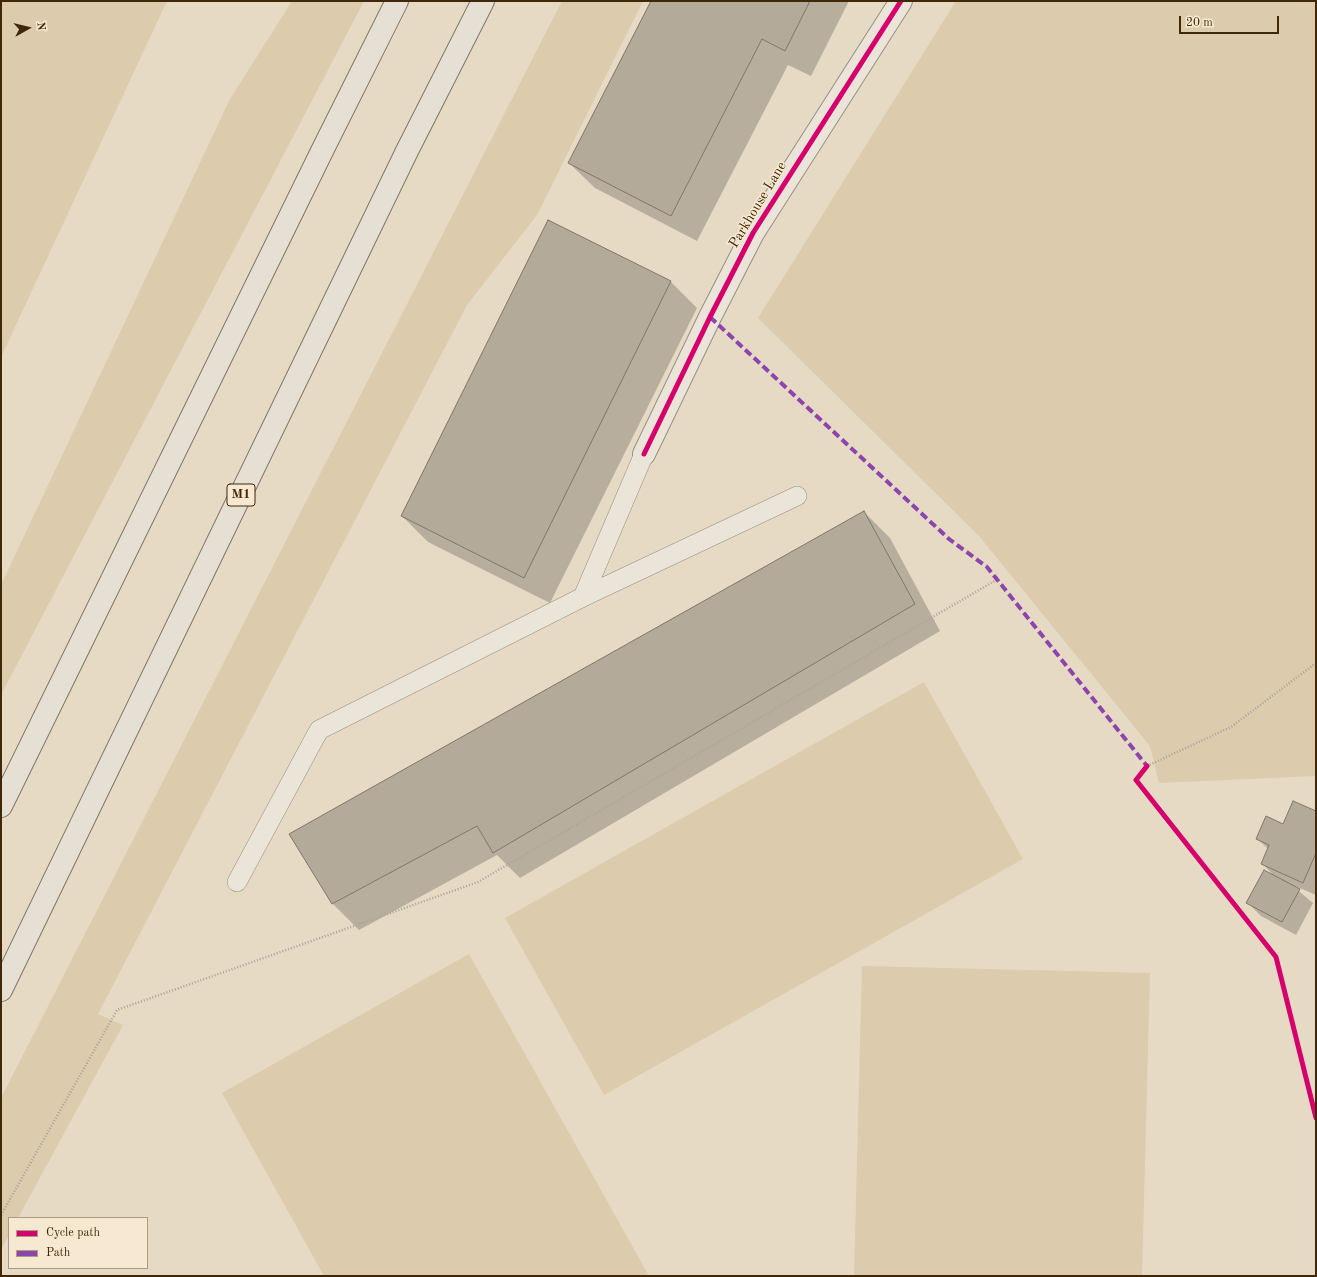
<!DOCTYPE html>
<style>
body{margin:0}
#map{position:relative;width:1317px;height:1277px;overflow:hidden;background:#e6dac5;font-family:"Old Standard TT",serif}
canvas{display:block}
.frame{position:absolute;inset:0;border:2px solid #3f2708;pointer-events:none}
.legend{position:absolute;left:8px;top:1217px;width:140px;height:52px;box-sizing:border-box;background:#f7e9d1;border:1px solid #ad9b81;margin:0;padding:5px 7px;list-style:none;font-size:12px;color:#3f2708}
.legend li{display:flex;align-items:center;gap:8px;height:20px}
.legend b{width:20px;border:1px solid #ad9b81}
.north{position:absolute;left:8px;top:8px;width:40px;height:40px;-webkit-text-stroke:3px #f7e9d1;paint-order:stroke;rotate:82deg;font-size:11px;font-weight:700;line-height:16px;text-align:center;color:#3f2708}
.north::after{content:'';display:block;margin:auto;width:14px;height:18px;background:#3f2708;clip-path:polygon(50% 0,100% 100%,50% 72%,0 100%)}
.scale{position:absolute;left:1179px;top:16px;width:100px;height:18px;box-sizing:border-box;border:2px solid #3f2708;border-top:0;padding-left:5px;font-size:12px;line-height:14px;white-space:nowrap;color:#3f2708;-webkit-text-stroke:3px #f7e9d1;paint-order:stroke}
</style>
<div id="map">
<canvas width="1317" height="1277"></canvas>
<div class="frame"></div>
<ul class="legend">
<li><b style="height:5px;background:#d6006c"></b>Cycle path</li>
<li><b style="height:5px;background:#8e44ad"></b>Path</li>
</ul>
<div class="north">N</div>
<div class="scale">20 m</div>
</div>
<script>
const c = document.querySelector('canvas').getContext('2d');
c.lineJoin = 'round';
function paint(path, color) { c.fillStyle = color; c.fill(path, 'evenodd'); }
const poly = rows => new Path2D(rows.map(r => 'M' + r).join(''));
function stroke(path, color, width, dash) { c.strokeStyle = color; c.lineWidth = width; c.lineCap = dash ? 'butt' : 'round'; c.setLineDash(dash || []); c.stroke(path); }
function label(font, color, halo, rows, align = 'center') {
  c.font = font + ' "Old Standard TT",serif'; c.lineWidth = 3; c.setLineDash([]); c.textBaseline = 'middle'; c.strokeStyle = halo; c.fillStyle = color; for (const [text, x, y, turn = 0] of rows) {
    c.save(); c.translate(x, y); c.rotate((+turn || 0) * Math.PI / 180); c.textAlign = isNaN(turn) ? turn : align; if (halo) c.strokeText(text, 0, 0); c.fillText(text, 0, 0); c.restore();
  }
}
paint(poly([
 [1,1,167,1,1,357],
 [292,1,364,1,1,695,1,585,230,99],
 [562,1,643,1,537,215,467,305,98,1014,123,1025,18,1218,9,1218,9,1235,1,1249,1,1098],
 [956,1,1316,1,1316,776,1159,783,1150,746,979,536,758,318],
 [924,682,1023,859,604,1095,505,918],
 [469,954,649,1276,324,1276,222,1093],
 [862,966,1150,973,1142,1276,854,1276]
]), '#dccbad');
paint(poly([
 [652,1,849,1,811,76,788,65,697,241,595,188,569,163],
 [549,221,671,282,697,308,550,603,428,542,402,516],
 [864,512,890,538,940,631,520,878,497,855,359,930,333,904,291,835],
 [1316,812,1316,895,1295,886,1294,887,1313,903,1296,935,1261,916,1247,902,1274,876,1262,863,1268,849,1257,838,1283,825]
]), '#0003');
const building = poly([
 [651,1,810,1,785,51,762,39,671,216,568,163,651,1],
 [548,220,671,281,524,578,401,516,548,220],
 [864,511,915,604,493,853,477,826,332,904,289,834,864,511],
 [1293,801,1316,811,1316,853,1303,883,1261,864,1269,845,1256,839,1266,816,1283,824,1293,801],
 [1264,870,1300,889,1282,922,1246,903,1264,870]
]);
paint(building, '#b3aa9a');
stroke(building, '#807667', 1);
const service = poly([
 [583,597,644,454],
 [237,882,319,730,583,597,797,496]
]);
const minor = poly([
 [644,454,710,317,753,233,901,1]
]);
const motorway = poly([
 [1,806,324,147,397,1],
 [1,990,407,151,483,1]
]);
stroke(service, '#998f7f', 20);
stroke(minor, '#998f7f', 24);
stroke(motorway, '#807667', 24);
stroke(poly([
 [1147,766,1231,727,1316,663],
 [1,1215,117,1010,478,882,998,579]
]), '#aaa297', 2.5, [1, 2]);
stroke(service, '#eae4d9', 19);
stroke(minor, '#eae4d9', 22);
stroke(motorway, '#e6dfd3', 22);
stroke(poly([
 [710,317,949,539,987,567,1147,766,1145,769]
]), '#8e44ad', 4, [8, 4]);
stroke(poly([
 [644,454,710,317,753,233,901,1],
 [1147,766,1136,780,1276,957,1316,1118]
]), '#d6006c', 5);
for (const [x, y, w] of [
 [241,495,28]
]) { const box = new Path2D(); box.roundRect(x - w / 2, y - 11, w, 22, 3); c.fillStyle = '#f7e9d1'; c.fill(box); stroke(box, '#3f2708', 1); }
label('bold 13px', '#3f2708', null, [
 ["M1",241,495]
]);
label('14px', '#3f2708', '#f7e9d1', [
 ["Parkhouse Lane",758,205,-59]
]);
</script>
